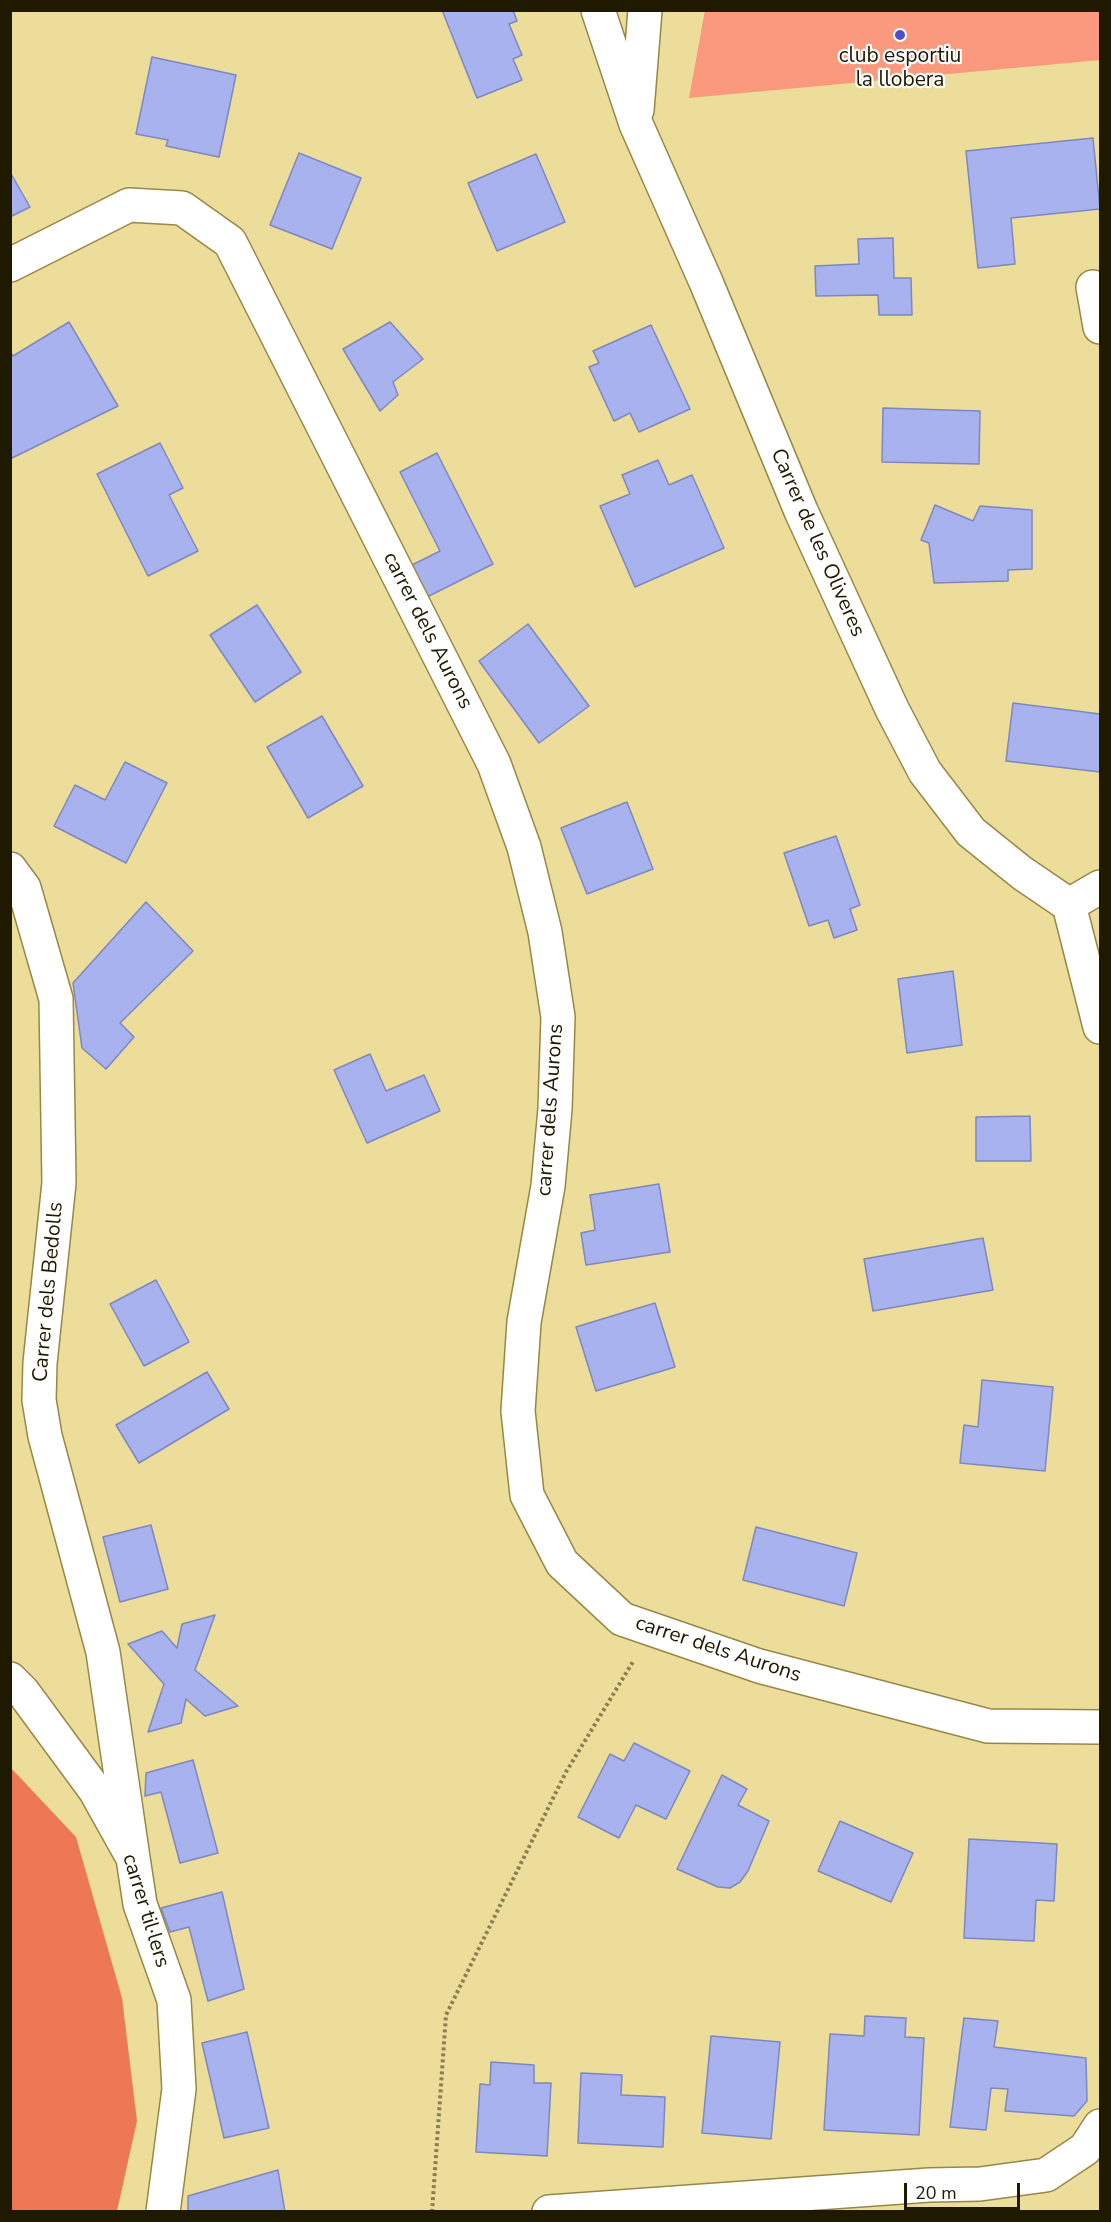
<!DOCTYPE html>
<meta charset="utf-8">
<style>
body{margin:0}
#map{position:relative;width:1111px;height:2222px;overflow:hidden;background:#ecdd9a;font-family:"Nunito Sans",sans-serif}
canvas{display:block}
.frame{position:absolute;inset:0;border:12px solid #1f1900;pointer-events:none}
.scale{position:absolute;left:904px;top:2183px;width:116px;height:27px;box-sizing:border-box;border:3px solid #1f1900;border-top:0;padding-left:8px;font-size:18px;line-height:21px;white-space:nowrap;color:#1f1900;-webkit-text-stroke:4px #fefefe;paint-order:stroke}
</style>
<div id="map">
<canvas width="1111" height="2222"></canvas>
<div class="frame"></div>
<div class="scale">20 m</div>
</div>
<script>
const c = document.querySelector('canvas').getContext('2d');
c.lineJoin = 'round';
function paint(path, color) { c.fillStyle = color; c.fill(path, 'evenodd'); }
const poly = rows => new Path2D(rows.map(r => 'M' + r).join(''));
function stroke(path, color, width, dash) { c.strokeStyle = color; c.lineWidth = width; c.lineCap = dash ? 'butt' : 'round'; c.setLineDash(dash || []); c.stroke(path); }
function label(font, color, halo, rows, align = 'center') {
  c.font = font + ' "Nunito Sans",sans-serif'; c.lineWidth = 4.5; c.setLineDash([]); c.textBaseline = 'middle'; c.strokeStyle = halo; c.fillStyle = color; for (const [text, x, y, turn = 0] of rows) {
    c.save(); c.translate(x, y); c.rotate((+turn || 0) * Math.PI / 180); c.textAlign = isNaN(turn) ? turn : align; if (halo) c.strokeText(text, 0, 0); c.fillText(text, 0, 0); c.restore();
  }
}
paint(poly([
 [705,10,1100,11,1100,60,689,98]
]), '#fa997d');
paint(poly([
 [11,1768,76,1837,122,1998,137,2121,117,2211,11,2211]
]), '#ed7856');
const building = poly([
 [442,10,513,10,517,21,509,24,522,55,513,59,522,80,477,98,442,10],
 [152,57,236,75,219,157,166,146,168,140,136,134,152,57],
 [1093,138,1100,209,1011,218,1015,264,978,268,966,151,1093,138],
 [299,153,361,178,332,249,270,225,299,153],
 [536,154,565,222,497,251,468,183,536,154],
 [10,172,30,207,10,217,10,172],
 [893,238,894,278,911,278,912,315,879,315,878,295,816,296,815,266,859,264,858,239,893,238],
 [69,322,118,406,10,459,10,352,13,356,69,322],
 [390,322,423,359,393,382,398,395,380,411,343,349,390,322],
 [651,325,690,409,639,432,630,413,614,421,589,367,599,363,593,351,651,325],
 [883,408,980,411,979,464,882,462,883,408],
 [160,443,183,488,169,495,198,551,148,576,97,474,160,443],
 [437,453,493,564,419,601,404,569,440,551,400,472,437,453],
 [658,460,669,485,692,475,724,548,635,587,600,506,630,494,622,475,658,460],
 [935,505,973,521,980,506,1032,510,1032,569,1008,570,1008,581,934,583,929,543,921,540,935,505],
 [257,605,301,672,255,702,210,635,257,605],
 [528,624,589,706,539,743,479,661,528,624],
 [1013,703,1100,714,1100,772,1006,761,1013,703],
 [322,716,363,786,308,818,267,747,322,716],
 [125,762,167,783,126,863,54,826,75,785,105,800,125,762],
 [627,802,653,869,587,894,561,828,627,802],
 [836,836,860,905,850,909,857,930,834,938,828,920,809,926,784,853,836,836],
 [146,902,193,951,120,1023,134,1037,106,1069,82,1048,73,983,146,902],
 [953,971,962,1045,907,1053,898,979,953,971],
 [370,1054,386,1091,424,1075,440,1111,367,1143,334,1070,370,1054],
 [1030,1116,1031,1161,976,1161,976,1117,1030,1116],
 [659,1184,670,1252,586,1265,581,1233,595,1230,590,1195,659,1184],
 [983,1238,993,1290,873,1311,864,1259,983,1238],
 [156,1280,189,1342,144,1366,110,1304,156,1280],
 [655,1303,675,1367,596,1391,576,1327,655,1303],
 [207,1372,229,1409,139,1463,116,1425,207,1372],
 [982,1380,1053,1387,1045,1471,960,1463,964,1425,978,1427,982,1380],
 [151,1525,168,1589,120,1602,103,1537,151,1525],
 [756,1527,857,1553,844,1606,743,1580,756,1527],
 [215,1615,195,1670,238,1706,205,1716,186,1699,181,1723,148,1732,164,1684,128,1644,162,1631,177,1648,182,1624,215,1615],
 [634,1743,690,1771,666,1819,636,1805,619,1838,578,1817,610,1754,624,1761,634,1743],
 [193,1760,218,1853,180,1863,161,1792,145,1796,146,1773,193,1760],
 [722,1775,747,1789,738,1805,769,1821,748,1871,740,1882,730,1888,718,1887,677,1869,722,1775],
 [840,1821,913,1853,891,1902,818,1871,840,1821],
 [969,1839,1057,1844,1054,1901,1036,1900,1034,1941,964,1938,969,1839],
 [222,1892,244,1989,208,2001,189,1927,170,1932,161,1908,222,1892],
 [865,2016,906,2018,905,2037,924,2038,919,2135,824,2130,830,2034,864,2036,865,2016],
 [964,2018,998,2021,994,2047,1086,2058,1087,2101,1074,2116,1005,2111,1008,2089,991,2088,986,2130,950,2127,964,2018],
 [247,2032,269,2128,224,2138,202,2043,247,2032],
 [711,2036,780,2042,771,2139,702,2133,711,2036],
 [491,2062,534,2065,534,2083,551,2083,547,2156,476,2152,480,2084,490,2085,491,2062],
 [581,2073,622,2075,621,2095,665,2097,663,2147,578,2143,581,2073],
 [278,2170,285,2212,188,2212,188,2196,278,2170]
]);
paint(building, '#a8b2ee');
stroke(building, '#7e87c0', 1.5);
const minor = poly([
 [598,10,636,124,706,282,801,511,892,709,925,772,971,832,1022,873,1069,905,1100,1027],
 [637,110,645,10],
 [10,265,129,205,182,208,230,242,494,764,524,847,545,932,558,1017,555,1109,548,1186,524,1322,518,1411,527,1495,562,1563,622,1619,759,1666,988,1726,1100,1727],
 [1093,287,1100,327],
 [10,869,24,888,56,999,59,1183,40,1363,39,1400,45,1436,103,1652,133,1858],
 [1069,905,1100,887],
 [10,1679,23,1692,95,1790,133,1858,140,1904,174,2000,179,2089,163,2212],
 [549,2212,929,2185,980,2184,1046,2175,1085,2149,1100,2126]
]);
stroke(minor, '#968847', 36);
stroke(poly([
 [432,2212,446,2015,566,1772,634,1660]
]), '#8a7f50', 4, [3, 3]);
stroke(minor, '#fff', 33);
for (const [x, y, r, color] of [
 [900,35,6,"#4e50c7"]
]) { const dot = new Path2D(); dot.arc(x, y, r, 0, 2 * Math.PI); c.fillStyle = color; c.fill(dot); stroke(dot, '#fefefe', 2); }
label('21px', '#1f1900', '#fefefe', [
 ["club esportiu",900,57],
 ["la llobera",900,81]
]);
label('21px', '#1f1900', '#fefefe', [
 ["Carrer de les Oliveres",817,543,66],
 ["carrer dels Aurons",427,631,63],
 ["carrer dels Aurons",551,1110,-86],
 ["Carrer dels Bedolls",49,1292,-85],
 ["carrer dels Aurons",718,1650,18],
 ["carrer til·lers",145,1911,73]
]);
</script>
